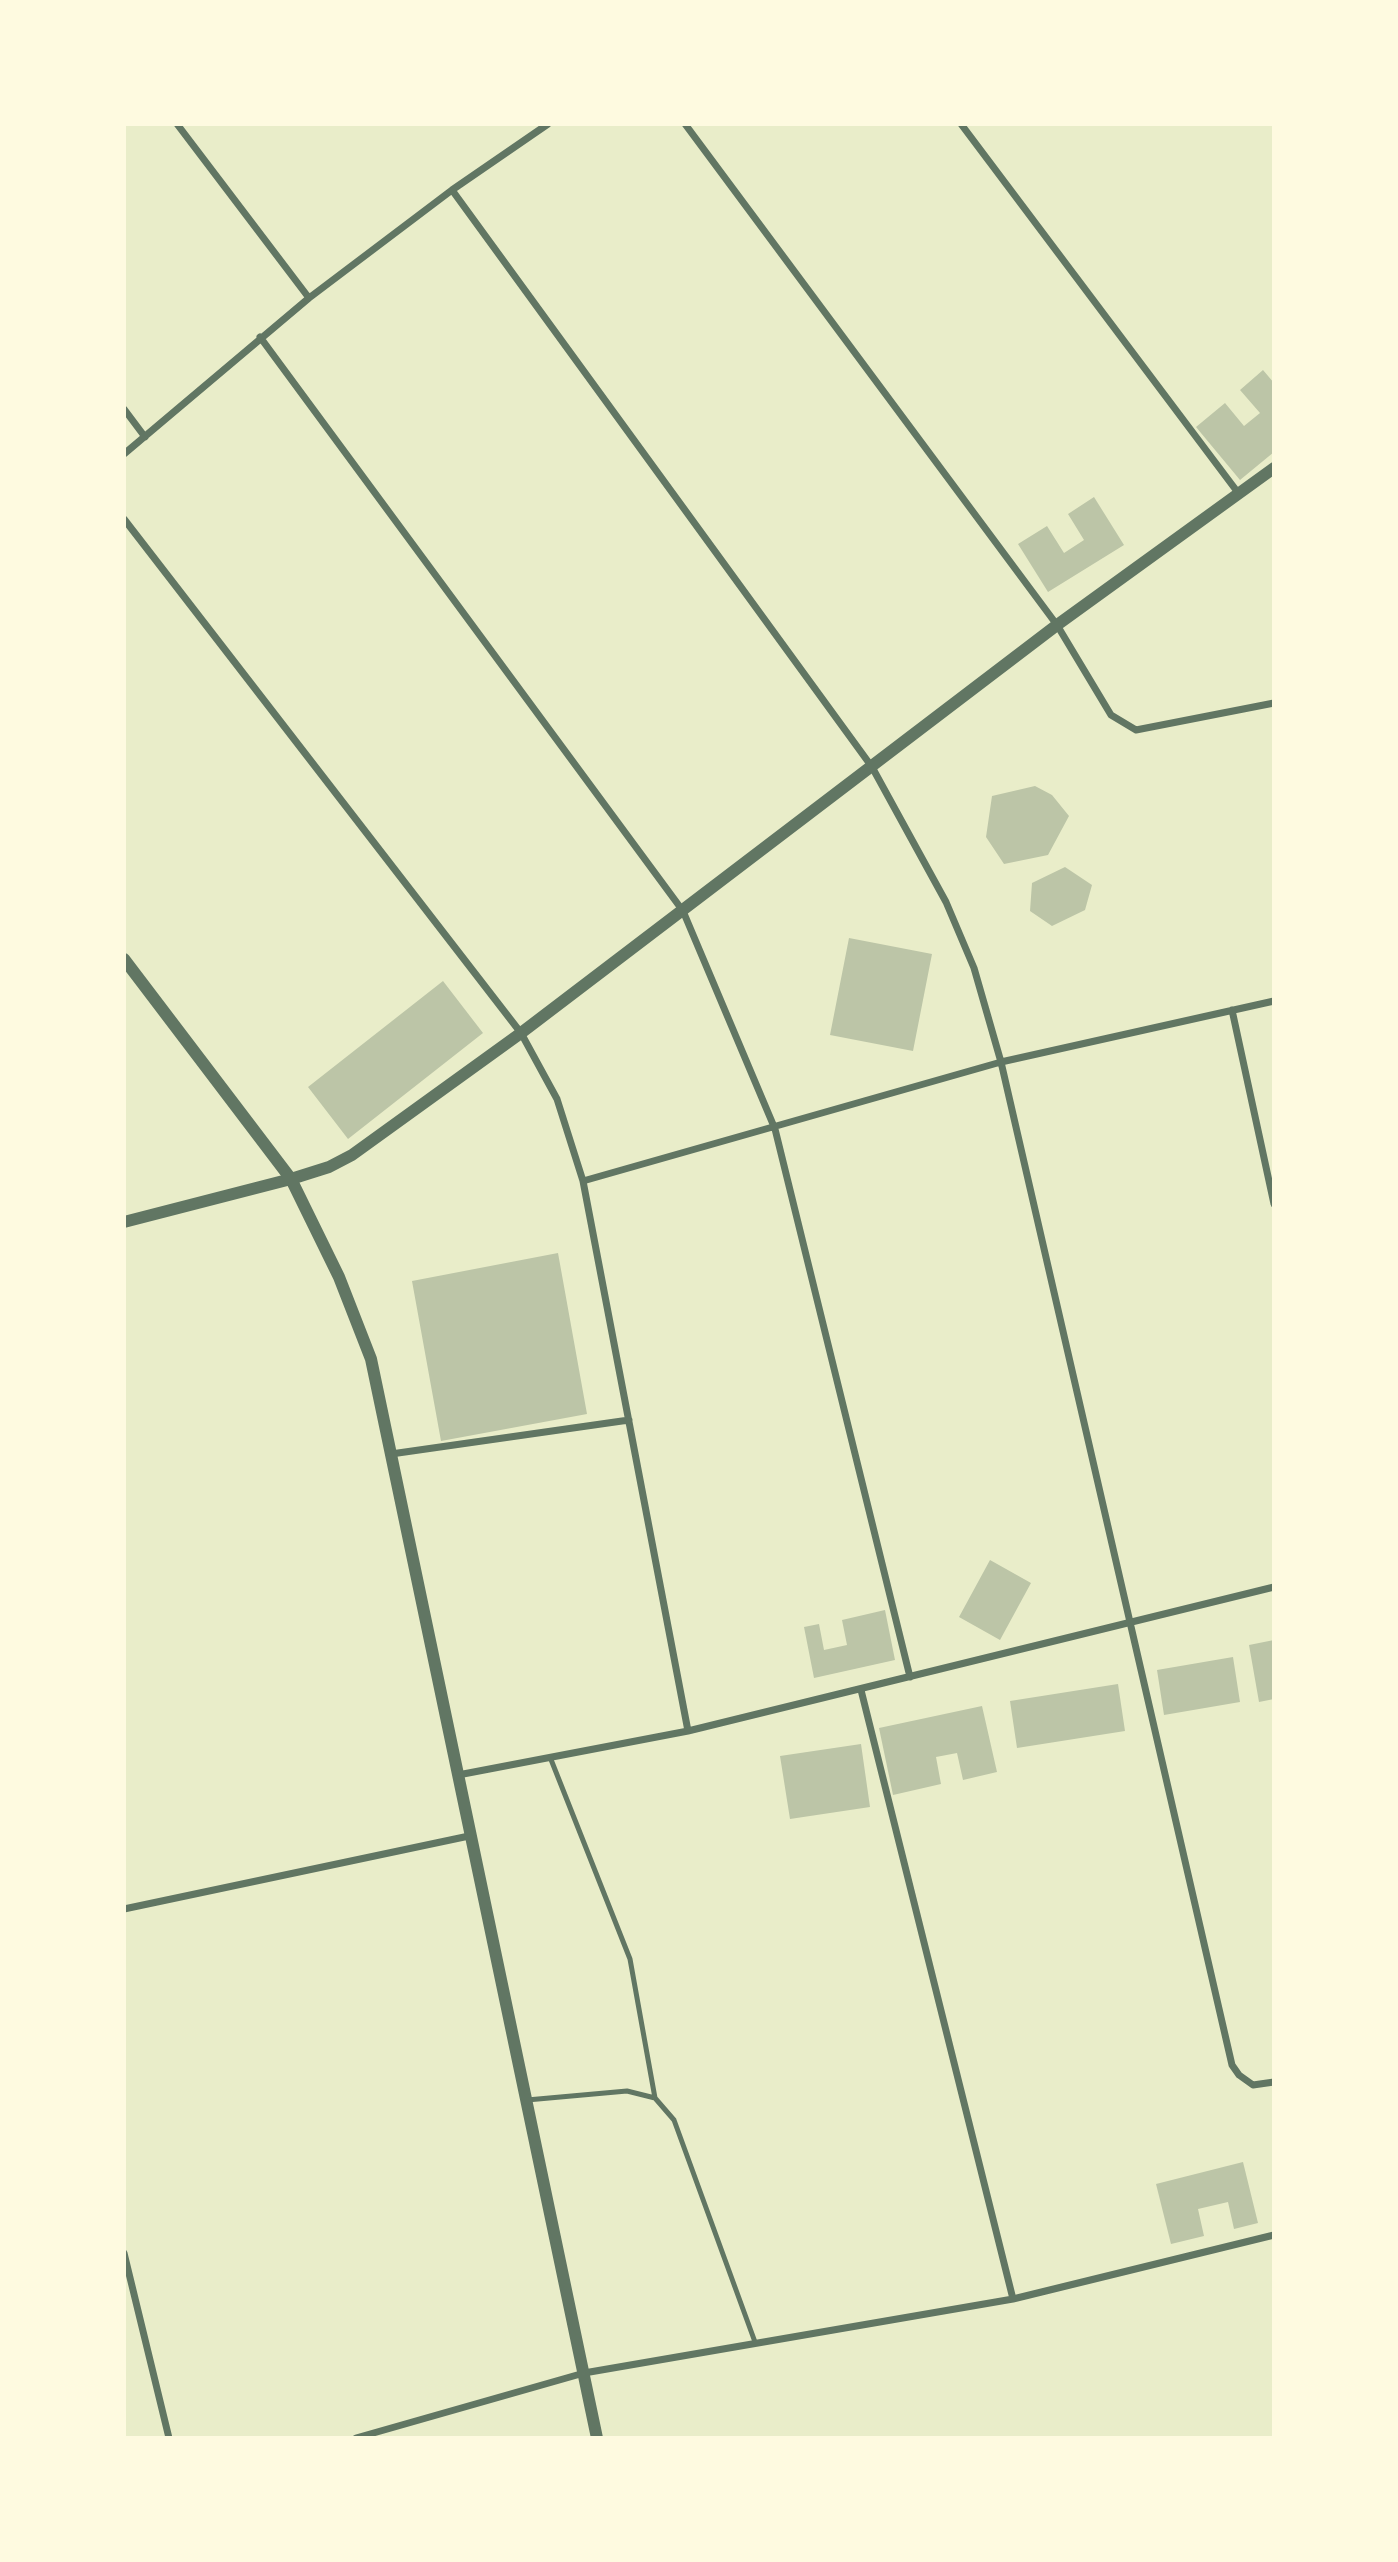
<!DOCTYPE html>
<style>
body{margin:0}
#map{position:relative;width:1398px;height:2562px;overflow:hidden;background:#e9edc9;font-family:Cabin,sans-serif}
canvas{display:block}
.frame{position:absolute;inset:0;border:126px solid #fefae0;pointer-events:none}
</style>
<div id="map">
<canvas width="1398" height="2562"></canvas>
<div class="frame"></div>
</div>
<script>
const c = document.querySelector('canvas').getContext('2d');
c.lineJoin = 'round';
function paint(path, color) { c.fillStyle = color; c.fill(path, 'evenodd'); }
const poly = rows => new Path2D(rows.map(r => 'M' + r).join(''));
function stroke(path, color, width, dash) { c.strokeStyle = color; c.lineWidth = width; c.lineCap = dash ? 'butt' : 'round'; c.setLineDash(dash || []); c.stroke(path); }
paint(poly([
 [1263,370,1274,383,1274,452,1240,480,1196,427,1225,403,1244,426,1260,413,1240,390],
 [1094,497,1124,545,1048,592,1018,544,1047,526,1064,553,1084,540,1068,514],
 [1035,786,1052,795,1069,816,1048,855,1004,864,986,837,992,796],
 [1065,867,1092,885,1085,910,1052,926,1030,911,1032,883],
 [849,938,932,954,913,1051,830,1035],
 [443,981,483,1033,348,1139,308,1087],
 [558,1253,587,1414,441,1441,412,1281],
 [990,1560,1031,1583,1000,1640,959,1617],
 [885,1610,895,1660,814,1678,804,1627,819,1624,824,1650,847,1645,842,1620],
 [1274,1640,1274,1699,1259,1702,1249,1645],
 [1233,1657,1240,1702,1164,1715,1157,1670],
 [1118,1684,1125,1731,1017,1748,1010,1701],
 [982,1706,997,1772,963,1780,957,1753,936,1757,941,1784,893,1795,879,1728],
 [861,1744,870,1807,790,1819,780,1756],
 [1243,2162,1258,2223,1234,2229,1228,2202,1198,2209,1204,2236,1171,2244,1156,2184]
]), '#bcc5a7');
stroke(poly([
 [550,1757,630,1959,655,2098],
 [527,2100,627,2091,655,2098,674,2120,755,2342]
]), '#617663', 5);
stroke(poly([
 [177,124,309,298],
 [685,124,1057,625,1111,715,1136,730,1274,703],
 [961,124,1239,494],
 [452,190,872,767,946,902,974,968,1001,1062,1232,2065,1239,2075,1253,2085,1274,2082],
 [260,337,683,911,775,1129,910,1677],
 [124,409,145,437],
 [124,454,309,298,452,190,548,124],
 [124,519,521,1033,557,1099,583,1181,688,1731],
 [1232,1010,1274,1204],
 [583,1181,1001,1062,1274,1001],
 [391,1454,629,1420],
 [861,1690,1013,2299],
 [458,1775,688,1731,1274,1587],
 [124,1909,469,1836],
 [124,2253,169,2438],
 [356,2438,584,2373,1013,2299,1274,2235]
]), '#617663', 7);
stroke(poly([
 [124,959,291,1179,339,1277,371,1359,597,2438],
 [124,1222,291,1179,329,1167,352,1155,521,1033,1057,625,1274,468]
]), '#617663', 12);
</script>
